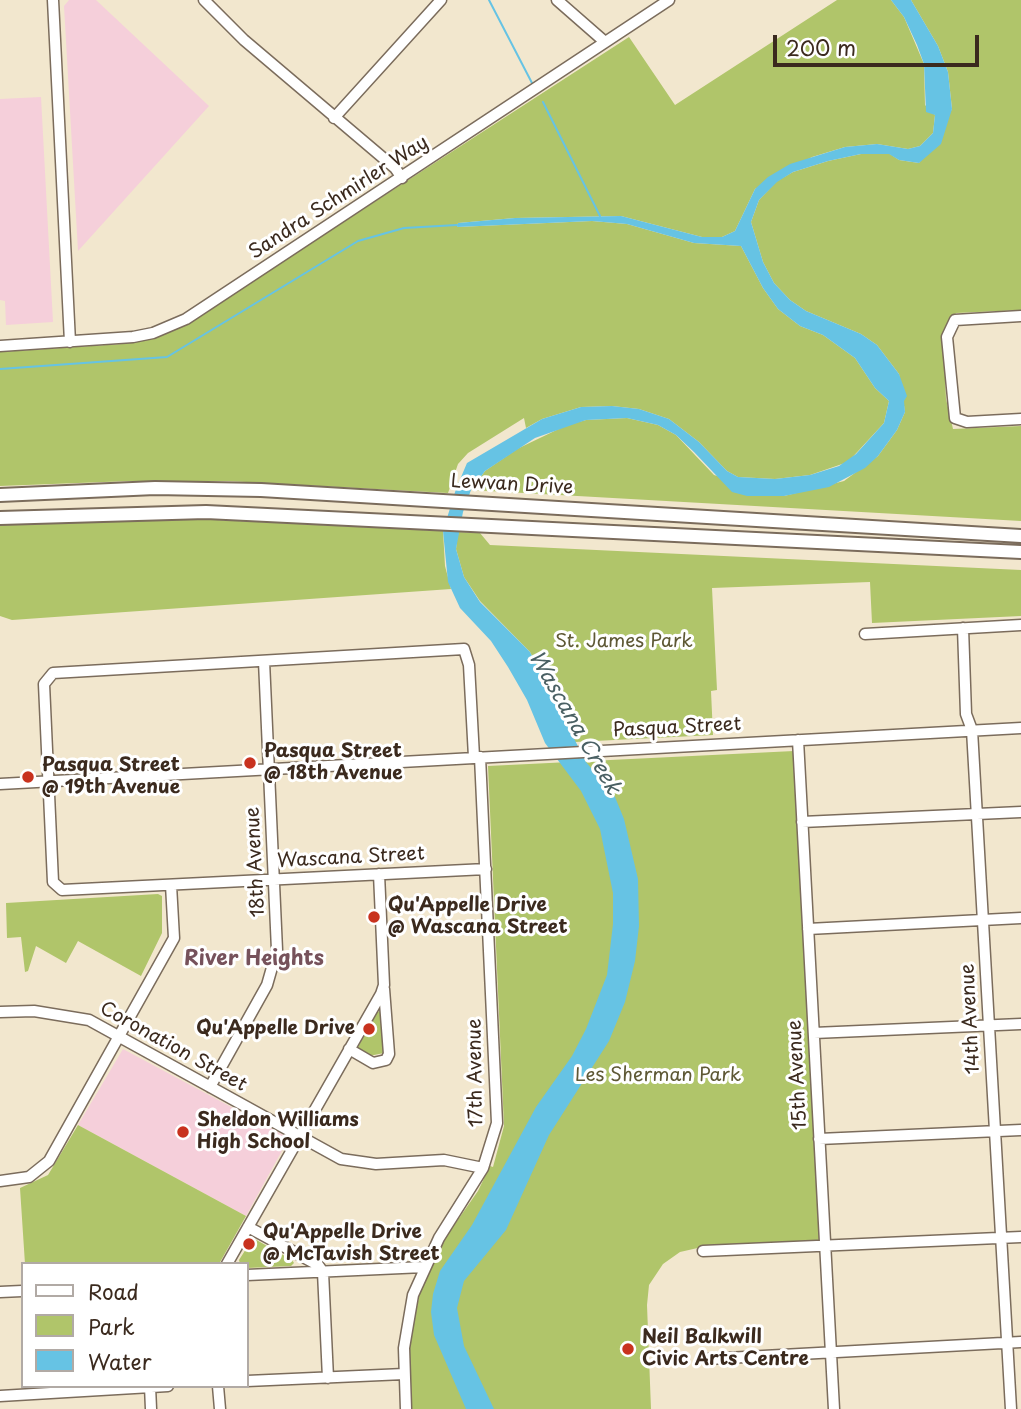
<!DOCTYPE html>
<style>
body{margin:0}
#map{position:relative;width:1021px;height:1409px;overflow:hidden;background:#f2e7ce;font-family:"Playpen Sans",sans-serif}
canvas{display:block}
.legend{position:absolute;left:21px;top:1262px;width:228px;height:126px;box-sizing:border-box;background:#fff;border:2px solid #b1aaa5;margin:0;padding:9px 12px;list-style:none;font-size:21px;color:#3b2a1e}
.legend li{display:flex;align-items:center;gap:14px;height:35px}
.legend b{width:35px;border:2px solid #b1aaa5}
.scale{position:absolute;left:773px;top:35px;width:206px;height:32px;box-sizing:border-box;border:4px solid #3b2a1e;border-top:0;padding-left:9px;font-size:21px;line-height:24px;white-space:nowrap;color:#3b2a1e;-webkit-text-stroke:5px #fff;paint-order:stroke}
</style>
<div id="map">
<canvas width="1021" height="1409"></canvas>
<ul class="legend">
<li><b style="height:9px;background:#fff"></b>Road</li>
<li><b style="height:19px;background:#b0c56a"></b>Park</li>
<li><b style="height:19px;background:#66c3e4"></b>Water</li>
</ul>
<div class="scale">200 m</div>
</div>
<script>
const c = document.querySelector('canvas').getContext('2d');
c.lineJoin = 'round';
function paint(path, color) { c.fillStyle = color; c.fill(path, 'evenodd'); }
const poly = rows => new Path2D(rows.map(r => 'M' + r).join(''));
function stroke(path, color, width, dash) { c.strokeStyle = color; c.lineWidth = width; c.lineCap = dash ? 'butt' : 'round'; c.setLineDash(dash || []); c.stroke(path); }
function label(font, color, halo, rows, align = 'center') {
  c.font = font + ' "Playpen Sans",sans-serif'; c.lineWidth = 6; c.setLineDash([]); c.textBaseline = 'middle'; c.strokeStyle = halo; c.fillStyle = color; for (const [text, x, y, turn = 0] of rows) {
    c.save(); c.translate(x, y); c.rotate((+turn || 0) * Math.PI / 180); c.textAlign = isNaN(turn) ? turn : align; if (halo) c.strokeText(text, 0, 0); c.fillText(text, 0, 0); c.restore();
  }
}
paint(poly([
 [69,0,96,0,209,106,78,251,64,6],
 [41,97,53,322,6,325,5,301,0,300,0,99],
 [123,1049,289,1138,246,1216,78,1125]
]), '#f5cfda');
paint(poly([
 [837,0,891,0,904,17,924,64,925,105,935,115,933,133,920,146,908,149,877,144,845,147,812,157,755,189,735,231,722,237,702,237,621,216,515,218,458,223,457,227,592,221,627,224,694,243,741,246,763,288,778,309,800,326,823,335,855,358,875,388,889,401,884,423,848,462,810,475,775,479,738,477,727,471,699,442,669,419,639,409,612,406,581,407,542,419,526,428,524,418,468,453,458,464,448,493,228,481,130,481,0,486,0,352,122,344,186,324,629,37,675,105],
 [911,0,1021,0,1021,310,956,313,943,333,946,399,953,429,1021,426,1021,521,471,490,485,471,517,449,567,425,586,420,627,418,658,425,676,435,714,475,784,496,844,481,878,456,897,430,905,412,899,374,877,345,861,334,806,311,790,300,774,283,763,262,751,222,759,200,777,181,793,172,828,161,861,154,890,154,899,160,919,163,952,109,948,72,938,46],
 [197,519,443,531,445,566,451,589,12,620,0,616,0,525],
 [458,532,480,533,490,545,1021,570,1021,616,872,623,870,582,712,588,717,690,711,691,713,735,575,742,530,652,480,601,464,577,456,549],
 [794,751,822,1242,702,1247,680,1252,663,1264,649,1285,647,1305,651,1409,410,1409,409,1346,421,1287,443,1241,478,1191,490,1166,493,1167,504,1126,488,766],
 [158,894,162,896,162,933,141,976,78,941,66,963,36,946,28,971,25,972,21,937,7,938,6,903],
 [381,1011,384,1053,369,1056,358,1050,358,1047,377,1012],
 [78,1125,246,1216,219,1264,25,1264,20,1188,48,1175],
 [253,1238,292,1260,294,1263,291,1266,247,1268,247,1264,240,1264,239,1260]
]), '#b0c56a');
paint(poly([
 [891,0,911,0,938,46,948,72,952,109,941,144,919,163,899,160,889,154,861,154,828,161,793,172,777,182,759,200,751,222,763,262,774,283,790,300,806,311,861,334,877,345,899,374,907,396,904,401,905,412,897,430,878,456,865,468,829,487,784,496,747,496,732,492,694,452,676,435,658,425,627,418,586,420,535,438,485,471,471,490,463,512,456,549,464,577,480,602,530,652,586,762,615,797,624,819,638,879,639,926,635,961,625,1002,609,1041,549,1135,506,1230,464,1281,457,1308,464,1346,494,1409,466,1409,434,1335,431,1312,433,1294,440,1271,472,1225,536,1107,572,1056,586,1029,607,975,613,924,613,893,600,829,581,791,545,743,527,700,508,667,491,641,460,608,448,582,443,531,456,489,467,463,542,419,581,407,612,406,639,409,669,419,699,442,727,471,738,477,775,479,810,475,839,466,856,454,884,423,889,401,875,388,855,358,823,335,800,326,778,309,763,288,741,246,694,243,627,224,592,221,457,227,458,223,515,218,621,216,702,237,722,237,735,231,755,189,768,177,790,164,845,147,877,144,908,149,920,146,933,133,935,115,926,112,924,64,917,45,904,17]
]), '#66c3e4');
stroke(poly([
 [489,0,532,83],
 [543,102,600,216],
 [0,369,167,357,358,241,404,228,457,225]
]), '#66c3e4', 2);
const minor = poly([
 [53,0,70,342],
 [204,0,244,40,395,168,402,178],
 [557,0,605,42],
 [334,118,441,0],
 [1021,316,955,320,947,337,955,418,967,422,1021,419],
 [0,346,133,337,153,333,186,319,669,0],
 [963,628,966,714,972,730,1011,1409],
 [865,634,1021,625],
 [798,740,834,1409],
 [474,757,469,665,464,649,53,673,44,684,53,882,62,890,486,869],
 [0,784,1021,728],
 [802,822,1021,812],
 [808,929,1021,918],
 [0,1012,34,1011,89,1020,341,1159,376,1164,444,1160,483,1168],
 [814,1033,1021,1024],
 [349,1049,373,1063,386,1060,389,1054,384,989],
 [210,1087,267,985,277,950,264,661],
 [819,1139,1021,1130],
 [0,1181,29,1177,49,1161,174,938,171,885],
 [248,1227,318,1265,323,1272,328,1378],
 [703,1251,1021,1237],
 [227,1264,381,994,384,985,379,874],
 [247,1275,424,1267],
 [0,1292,22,1291],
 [708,1359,1021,1342],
 [247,1381,404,1374],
 [150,1386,151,1409],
 [218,1386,220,1409],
 [0,1396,168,1386],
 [406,1409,404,1348,413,1295,439,1238,483,1168,497,1123,480,757]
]);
const major = poly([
 [0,495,155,488,261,490,1021,536],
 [0,518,206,512,1021,552]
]);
stroke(minor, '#7b6c5c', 13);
stroke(major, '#7b6c5c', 16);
stroke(minor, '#fff', 10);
stroke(major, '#fff', 12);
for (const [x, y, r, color] of [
 [250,763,7,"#c8321e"],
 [28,777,7,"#c8321e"],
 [374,917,7,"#c8321e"],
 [369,1029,7,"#c8321e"],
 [183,1132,7,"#c8321e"],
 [249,1244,7,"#c8321e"],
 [628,1349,7,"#c8321e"]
]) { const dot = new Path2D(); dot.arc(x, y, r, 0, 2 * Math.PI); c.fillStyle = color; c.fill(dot); stroke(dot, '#fff', 2.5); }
label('19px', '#3b2a1e', '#fff', [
 ["Sandra Schmirler Way",339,198,-33],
 ["Lewvan Drive",512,485,3],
 ["Pasqua Street",677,728,-3],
 ["Wascana Street",351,858,-3],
 ["18th Avenue",256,862,-93],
 ["14th Avenue",971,1019,-93],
 ["Coronation Street",173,1047,29],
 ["17th Avenue",476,1073,-91],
 ["15th Avenue",798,1075,-93]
]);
label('19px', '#5e5835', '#fff', [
 ["St. James Park",624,642],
 ["Les Sherman Park",658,1076]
]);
label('bold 19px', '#3b2a1e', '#fff', [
 ["Pasqua Street",264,752],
 ["@ 18th Avenue",264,774],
 ["Pasqua Street",42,766],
 ["@ 19th Avenue",42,788],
 ["Qu'Appelle Drive",388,906],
 ["@ Wascana Street",388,928],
 ["Qu'Appelle Drive",355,1029,"right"],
 ["Sheldon Williams",197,1121],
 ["High School",197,1143],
 ["Qu'Appelle Drive",263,1233],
 ["@ McTavish Street",263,1255],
 ["Neil Balkwill",642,1338],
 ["Civic Arts Centre",642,1360]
], 'left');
label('italic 21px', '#4a6063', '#fff', [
 ["Wascana Creek",574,723,60]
]);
label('bold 21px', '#76525b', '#fff', [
 ["River Heights",254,959]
]);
</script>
